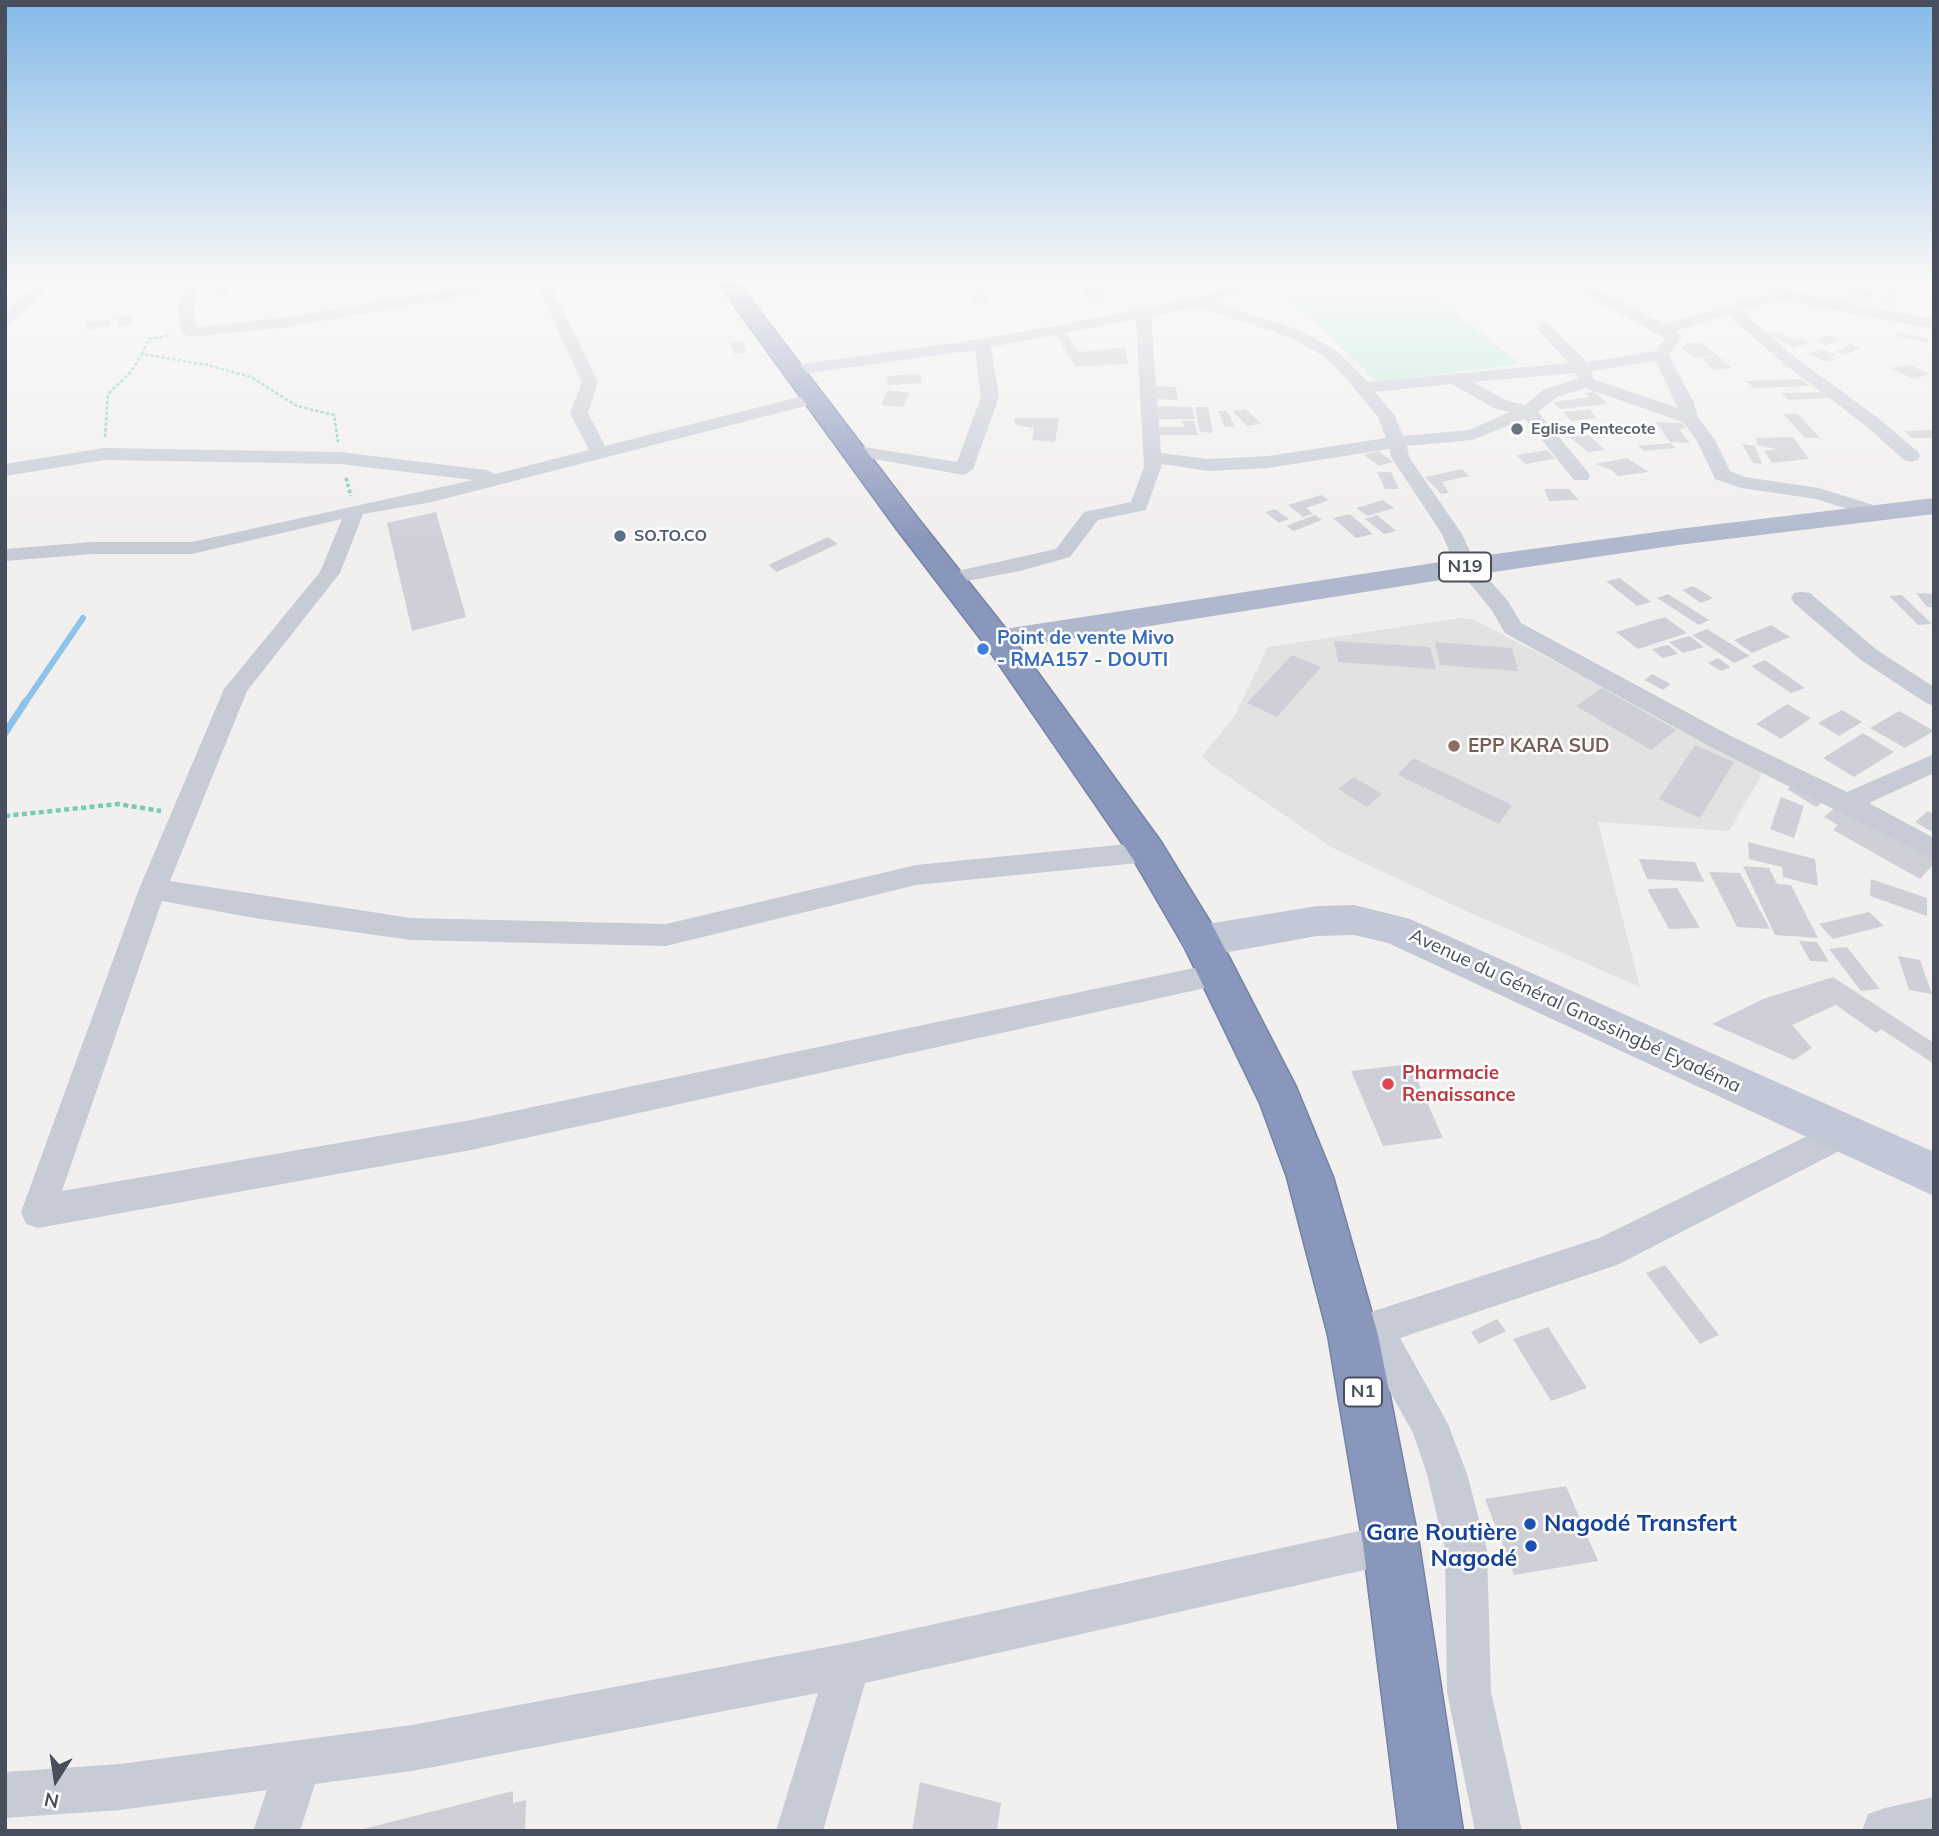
<!DOCTYPE html>
<meta charset="utf-8">
<style>
body{margin:0}
#map{position:relative;width:1939px;height:1836px;overflow:hidden;background:#f2f0ef;font-family:Mulish,sans-serif}
canvas{display:block}
.frame{position:absolute;inset:0;border:7px solid #484e5c;pointer-events:none}
.north{position:absolute;left:21px;top:1745px;width:70px;height:70px;-webkit-text-stroke:5px #fff;paint-order:stroke;rotate:192deg;font-size:19px;font-weight:700;line-height:28px;text-align:center;color:#484e5c}
.north::after{content:'';display:block;margin:auto;width:24px;height:32px;background:#484e5c;clip-path:polygon(50% 0,100% 100%,50% 72%,0 100%)}
</style>
<div id="map">
<canvas width="1939" height="1836"></canvas>
<div class="frame"></div>
<div class="north">N</div>
</div>
<script>
const c = document.querySelector('canvas').getContext('2d');
c.lineJoin = 'round';
function paint(path, color) { c.fillStyle = color; c.fill(path, 'evenodd'); }
const poly = rows => new Path2D(rows.map(r => 'M' + r).join(''));
function stroke(path, color, width, dash) { c.strokeStyle = color; c.lineWidth = width; c.lineCap = dash ? 'butt' : 'round'; c.setLineDash(dash || []); c.stroke(path); }
function label(font, color, halo, rows, align = 'center') {
  c.font = font + ' Mulish,sans-serif'; c.lineWidth = 5; c.setLineDash([]); c.textBaseline = 'middle'; c.strokeStyle = halo; c.fillStyle = color; for (const [text, x, y, turn = 0] of rows) {
    c.save(); c.translate(x, y); c.rotate((+turn || 0) * Math.PI / 180); c.textAlign = isNaN(turn) ? turn : align; if (halo) c.strokeText(text, 0, 0); c.fillText(text, 0, 0); c.restore();
  }
}
paint(poly([
 [1460,618,1472,619,1751,762,1762,774,1729,831,1598,822,1640,987,1457,907,1331,847,1211,765,1202,756,1234,717,1268,647]
]), '#e3e1e1');
paint(poly([
 [1356,283,1419,283,1520,364,1377,382,1283,291]
]), '#bfeedb');
stroke(poly([
 [25,703,83,618]
]), '#8ec3e9', 6);
stroke(poly([
 [5,733,26,701]
]), '#8ec3e9', 7);
paint(poly([
 [122,283,142,283,138,291,125,292,128,285,121,286],
 [236,283,224,296,214,296,221,288,198,288,203,284],
 [1078,283,1099,283,1107,298,1086,299],
 [1875,283,1890,283,1930,293,1929,296,1903,290,1902,293,1879,288,1881,285],
 [85,284,91,289,68,294,70,286],
 [999,284,1035,284,1036,293,999,293],
 [1852,286,1877,292,1869,303,1844,297],
 [974,287,985,287,986,305,974,305],
 [1884,291,1899,294,1892,304,1877,301],
 [133,315,130,324,118,326,120,319,112,320,113,317],
 [111,319,110,326,86,330,87,323],
 [1054,331,1065,332,1079,352,1125,347,1128,364,1075,367],
 [1780,332,1793,340,1801,338,1811,342,1793,348,1769,333],
 [1896,332,1928,338,1928,343,1896,336],
 [1829,335,1841,340,1826,345,1815,341],
 [742,341,746,353,734,354,729,342],
 [1701,342,1717,355,1732,368,1712,370,1703,359,1717,355,1697,358,1681,349,1687,343],
 [1851,344,1861,348,1845,355,1835,351],
 [1821,349,1835,355,1830,357,1835,359,1827,362,1808,354],
 [1910,365,1930,374,1914,379,1889,368],
 [920,374,922,383,888,385,887,376],
 [1801,379,1810,386,1754,388,1746,381],
 [1154,386,1176,387,1178,400,1154,399],
 [888,390,910,393,903,407,881,405],
 [1594,391,1608,404,1559,409,1553,402,1590,397,1585,393],
 [1824,392,1832,398,1789,400,1781,393],
 [1155,406,1192,407,1195,419,1157,419],
 [1195,407,1208,407,1213,433,1200,432],
 [1246,409,1261,424,1247,426,1232,411],
 [1590,409,1596,418,1571,421,1563,412],
 [1218,411,1227,411,1235,427,1225,427],
 [1783,414,1798,414,1820,438,1805,438],
 [1014,418,1059,418,1055,442,1032,440,1034,428,1015,425],
 [1182,421,1194,421,1198,435,1159,435,1157,427,1184,427],
 [1656,422,1682,423,1686,428,1679,429,1690,443,1670,442],
 [1934,430,1934,438,1912,438,1904,431],
 [1589,435,1605,450,1588,452,1569,437],
 [1793,437,1809,459,1772,463,1764,451,1777,449,1757,445,1756,438],
 [1671,443,1676,448,1644,451,1638,446],
 [1742,444,1755,446,1762,464,1753,463],
 [1547,450,1555,459,1525,464,1516,455],
 [1378,451,1393,462,1379,466,1364,455],
 [1627,458,1649,472,1618,476,1612,470,1595,464],
 [1462,469,1469,476,1442,482,1449,493,1441,494,1425,477],
 [1377,472,1391,472,1399,489,1385,489],
 [1544,489,1569,489,1579,500,1549,501],
 [1321,495,1329,500,1306,508,1313,514,1303,517,1288,505],
 [1383,500,1394,508,1367,516,1356,508],
 [1275,509,1289,519,1279,523,1265,512],
 [436,512,466,617,412,631,387,523],
 [1350,514,1373,534,1356,538,1333,518],
 [1315,515,1322,520,1294,531,1286,526],
 [1377,515,1396,531,1384,534,1365,519],
 [828,537,838,544,777,572,768,565],
 [1620,578,1651,602,1637,606,1606,581],
 [1693,586,1713,598,1701,603,1682,590],
 [1916,593,1934,594,1934,607,1927,607],
 [1668,594,1709,620,1699,625,1657,598],
 [1902,595,1932,624,1918,625,1889,596],
 [1665,617,1687,633,1638,649,1616,632],
 [1771,625,1790,637,1752,653,1734,640],
 [1707,629,1750,656,1734,663,1692,635],
 [1690,636,1704,647,1683,653,1669,642],
 [1334,641,1430,647,1436,669,1338,662],
 [1435,642,1512,648,1518,671,1440,665],
 [1668,645,1678,654,1662,658,1652,649],
 [1292,655,1321,667,1277,717,1247,703],
 [1718,658,1731,667,1721,671,1708,663],
 [1765,660,1805,688,1791,693,1751,666],
 [1652,674,1671,684,1663,690,1644,680],
 [1602,688,1676,730,1651,750,1576,706],
 [1787,704,1811,718,1781,739,1756,724],
 [1842,710,1862,722,1839,736,1818,723],
 [1899,711,1934,731,1905,748,1870,728],
 [1863,733,1894,752,1854,777,1823,758],
 [1695,745,1734,762,1700,818,1659,799],
 [1413,758,1512,805,1499,824,1398,775],
 [1354,777,1382,794,1367,807,1338,789],
 [1796,783,1826,800,1816,807,1787,789],
 [1781,797,1804,806,1794,838,1770,829],
 [1838,805,1934,858,1934,864,1920,879,1833,830,1838,825,1824,817],
 [1928,811,1934,814,1934,833,1915,822],
 [1748,842,1815,859,1818,886,1783,877,1782,867,1749,859],
 [1639,859,1695,862,1704,882,1647,879],
 [1743,866,1769,868,1777,884,1791,885,1818,938,1775,935],
 [1709,872,1740,873,1770,929,1737,927],
 [1871,879,1927,898,1927,916,1870,896],
 [1677,888,1700,928,1669,929,1647,889],
 [1869,912,1884,926,1833,939,1819,924],
 [1799,941,1817,942,1829,962,1810,961],
 [1847,947,1880,989,1861,991,1829,949],
 [1898,956,1920,960,1932,994,1909,990],
 [1833,977,1934,1043,1934,1064,1881,1029,1876,1033,1836,1005,1792,1025,1812,1048,1794,1060,1712,1024,1763,999],
 [1410,1064,1443,1138,1383,1146,1351,1071],
 [1665,1265,1719,1335,1700,1344,1646,1273],
 [1497,1319,1506,1331,1479,1344,1471,1332],
 [1548,1327,1587,1388,1551,1401,1513,1339],
 [1566,1486,1598,1561,1514,1575,1485,1499],
 [920,1782,1001,1803,997,1831,912,1831],
 [513,1791,513,1803,526,1800,525,1831,355,1831]
]), '#cfd0d7');
const highway = poly([
 [718,283,738,283,916,516,1009,633,1161,842,1215,930,1296,1087,1333,1177,1378,1335,1419,1544,1463,1831,1399,1831,1363,1544,1328,1335,1287,1177,1260,1103,1185,948,1135,862,987,647,896,528,718,283]
]);
stroke(highway, '#7482a8', 3);
stroke(poly([
 [142,354,149,339,171,335],
 [105,437,108,394,130,373,142,354,207,365,251,377,297,406,334,415,338,442]
]), '#78cbb4', 2.5, [3.5, 2]);
stroke(poly([
 [346,478,351,496]
]), '#78cbb4', 3.5, [3.5, 2.5]);
stroke(poly([
 [5,816,118,804,161,811]
]), '#78cbb4', 4.5, [5, 3.5]);
paint(poly([
 [38,283,53,283,11,324,5,326,5,312,38,283],
 [186,283,200,283,194,306,196,327,281,318,490,283,522,283,515,287,281,328,189,337,181,332,178,306,186,283],
 [536,283,550,283,598,382,588,413,605,446,815,393,824,398,821,402,432,502,363,514,340,573,247,691,170,881,411,918,666,924,916,865,1148,842,1157,845,1161,852,1157,859,1148,862,916,885,666,946,411,940,254,918,162,901,62,1191,471,1120,1218,963,1228,967,1233,975,1228,983,471,1150,38,1228,26,1224,21,1212,139,889,224,689,320,572,342,519,192,554,92,554,5,561,5,549,92,542,192,542,473,480,340,464,104,460,5,476,5,464,104,448,340,452,487,470,495,474,589,450,570,413,582,382,536,283],
 [1244,283,1265,283,1263,286,1214,302,1304,332,1337,351,1368,382,1569,363,1536,328,1544,323,1550,325,1587,362,1656,351,1665,338,1587,296,1584,293,1587,290,1592,288,1665,324,1772,293,1765,283,1779,283,1786,291,1934,319,1934,329,1781,300,1742,311,1796,358,1877,417,1918,452,1920,456,1918,460,1911,462,1904,460,1865,425,1784,364,1728,315,1676,331,1682,337,1669,355,1694,403,1698,417,1715,440,1730,471,1745,477,1819,488,1886,509,1889,513,1879,519,1816,499,1741,488,1715,479,1697,441,1683,422,1585,388,1557,397,1538,412,1588,472,1590,476,1588,480,1574,480,1525,419,1472,440,1407,446,1409,457,1462,534,1476,565,1508,601,1521,623,1729,735,1847,792,1934,754,1934,773,1869,803,1934,838,1934,860,1711,747,1505,633,1491,609,1456,567,1442,534,1391,457,1389,449,1268,468,1208,471,1162,464,1146,510,1098,520,1070,557,1020,571,951,584,944,582,941,578,944,574,1056,549,1084,512,1131,502,1144,467,1136,319,991,347,999,397,973,469,964,475,852,455,843,450,852,445,957,462,981,397,975,350,795,375,787,370,795,365,982,339,1054,326,1196,298,1244,283],
 [1198,307,1292,338,1325,357,1346,378,1378,417,1386,438,1268,456,1208,459,1161,453,1151,316,1198,307],
 [1656,361,1678,408,1593,379,1592,371,1656,361],
 [1576,373,1577,379,1545,389,1525,405,1508,401,1472,382,1576,373],
 [1451,384,1496,409,1510,412,1469,430,1403,436,1395,416,1375,392,1451,384],
 [1802,592,1810,593,1877,650,1934,687,1934,706,1926,703,1861,660,1794,603,1791,598,1794,593,1802,592],
 [1842,1119,1853,1124,1858,1134,1853,1144,1617,1265,1400,1338,1448,1424,1467,1474,1487,1549,1491,1692,1522,1831,1475,1831,1447,1692,1445,1549,1427,1474,1413,1433,1366,1349,1353,1353,1340,1348,1335,1335,1340,1322,1599,1238,1842,1119],
 [1391,1524,1405,1530,1411,1544,1405,1558,1391,1564,865,1683,823,1831,776,1831,818,1693,412,1771,315,1784,300,1831,253,1831,267,1790,120,1810,5,1818,5,1772,120,1764,412,1725,848,1643,1391,1524],
 [1934,1797,1934,1831,1862,1831,1868,1814,1885,1808,1934,1797]
]), '#c6cbd6');
paint(poly([
 [1354,905,1410,919,1934,1152,1934,1196,1388,943,1354,935,1317,936,1201,957,1187,952,1181,941,1187,930,1201,925,1317,906,1354,905]
]), '#c3c8d7');
paint(poly([
 [1934,498,1934,514,1678,545,1466,576,998,650,987,647,983,640,987,633,998,630,1466,558,1678,529,1934,498]
]), '#b0b8cd');
paint(highway, '#8997bc');
const sky = c.createLinearGradient(0, 0, 0, 540);
sky.addColorStop(0, '#84bae8');
sky.addColorStop(0.52, '#f9f8f8');
sky.addColorStop(1, '#f9f8f800');
c.fillStyle = sky;
c.fillRect(0, 0, 1939, 540);
for (const [x, y, r, color] of [
 [1517,429,7,"#6b7280"],
 [620,536,7,"#5c6f8a"],
 [983,649,7,"#3f7fe0"],
 [1454,746,7,"#8d6e63"],
 [1388,1084,7,"#e0444e"],
 [1530,1524,7,"#1a4fb4"],
 [1531,1546,7,"#1a4fb4"]
]) { const dot = new Path2D(); dot.arc(x, y, r, 0, 2 * Math.PI); c.fillStyle = color; c.fill(dot); stroke(dot, '#fff', 2.5); }
label('bold 16px', '#5b616d', '#fff', [
 ["Eglise Pentecote",1531,429]
], 'left');
label('bold 16px', '#4e5e75', '#fff', [
 ["SO.TO.CO",634,536]
], 'left');
for (const [x, y, w] of [
 [1465,567,52],
 [1363,1392,38]
]) { const box = new Path2D(); box.roundRect(x - w / 2, y - 14.5, w, 29, 5); c.fillStyle = '#fff'; c.fill(box); stroke(box, '#484e5c', 2); }
label('bold 18px', '#484e5c', null, [
 ["N19",1465,567],
 ["N1",1363,1392]
]);
label('bold 19px', '#366cbe', '#fff', [
 ["Point de vente Mivo",997,638],
 ["- RMA157 - DOUTI",997,660]
], 'left');
label('bold 19px', '#785e54', '#fff', [
 ["EPP KARA SUD",1468,746]
], 'left');
label('19px', '#484e5c', '#fff', [
 ["Avenue du Général Gnassingbé Eyadéma",1575,1011,25]
]);
label('bold 19px', '#be3a42', '#fff', [
 ["Pharmacie",1402,1073],
 ["Renaissance",1402,1095]
], 'left');
label('bold 23px', '#164399', '#fff', [
 ["Nagodé Transfert",1544,1524],
 ["Gare Routière",1517,1533,"right"],
 ["Nagodé",1517,1559,"right"]
], 'left');
</script>
